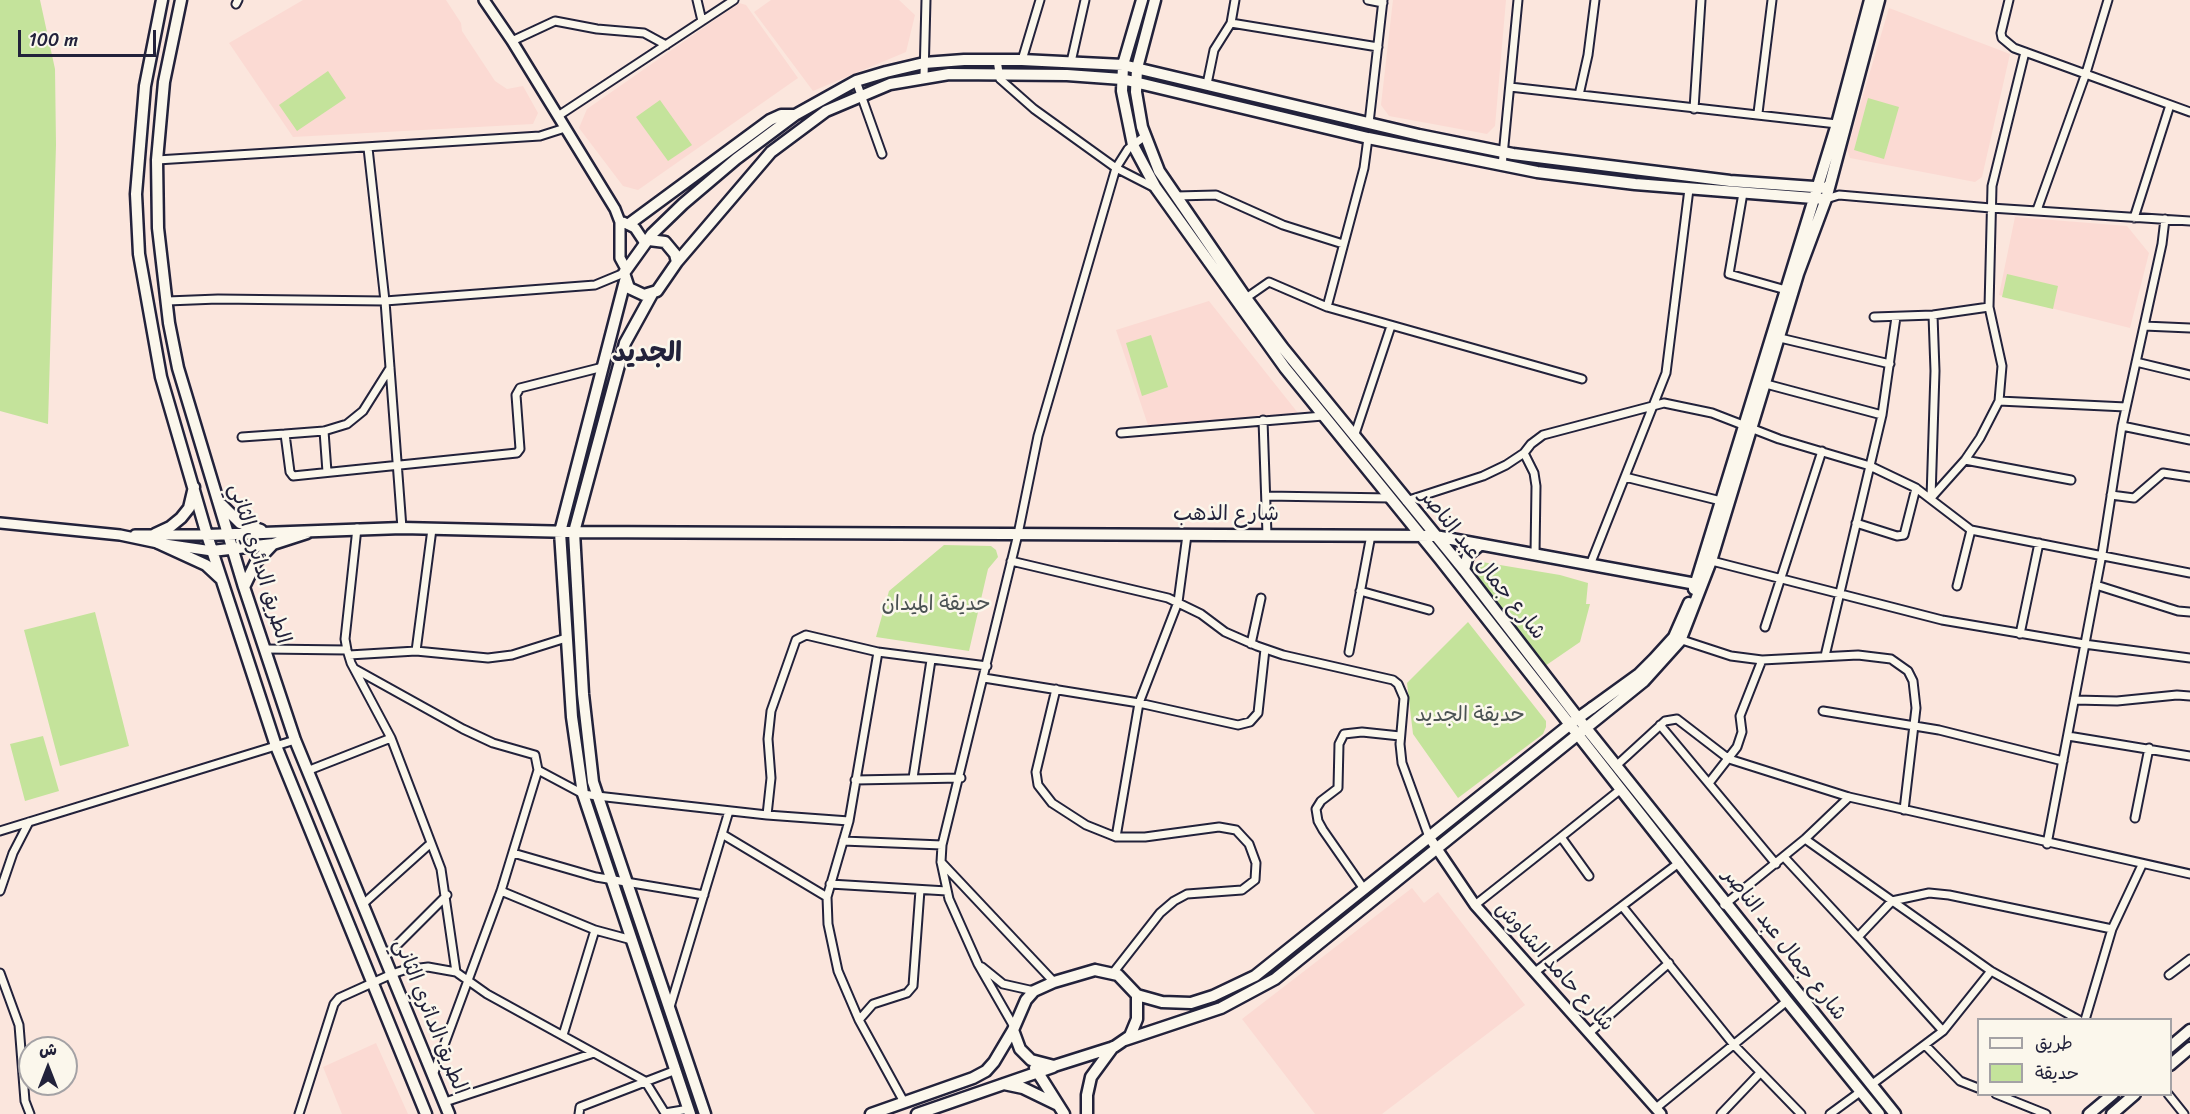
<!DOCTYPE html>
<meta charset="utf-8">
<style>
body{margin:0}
#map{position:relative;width:2190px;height:1114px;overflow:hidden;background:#fbe6dd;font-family:Sriracha,"Playpen Sans Arabic",sans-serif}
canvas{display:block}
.legend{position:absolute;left:1977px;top:1018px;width:195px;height:78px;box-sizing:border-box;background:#fbf7ec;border:2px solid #a4a2a5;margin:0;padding:8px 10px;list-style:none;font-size:18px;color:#22223b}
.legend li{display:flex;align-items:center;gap:12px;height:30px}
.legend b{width:30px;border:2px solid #a4a2a5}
.north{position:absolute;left:18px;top:1036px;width:60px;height:60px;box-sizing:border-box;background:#fbf7ec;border:2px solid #a4a2a5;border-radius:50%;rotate:0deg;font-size:16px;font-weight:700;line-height:24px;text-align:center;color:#22223b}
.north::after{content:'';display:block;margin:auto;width:21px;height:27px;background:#22223b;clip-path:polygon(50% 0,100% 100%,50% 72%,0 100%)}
.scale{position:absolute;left:18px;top:30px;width:138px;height:27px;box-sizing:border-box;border:3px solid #22223b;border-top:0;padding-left:8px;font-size:18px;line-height:21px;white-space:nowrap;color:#22223b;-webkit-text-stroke:4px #fbf7ec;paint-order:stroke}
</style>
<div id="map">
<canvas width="2190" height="1114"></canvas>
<ul class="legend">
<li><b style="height:8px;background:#fbf7ec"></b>طريق</li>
<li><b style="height:16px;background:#c4e39b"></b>حديقة</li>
</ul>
<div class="north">ش</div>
<div class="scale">100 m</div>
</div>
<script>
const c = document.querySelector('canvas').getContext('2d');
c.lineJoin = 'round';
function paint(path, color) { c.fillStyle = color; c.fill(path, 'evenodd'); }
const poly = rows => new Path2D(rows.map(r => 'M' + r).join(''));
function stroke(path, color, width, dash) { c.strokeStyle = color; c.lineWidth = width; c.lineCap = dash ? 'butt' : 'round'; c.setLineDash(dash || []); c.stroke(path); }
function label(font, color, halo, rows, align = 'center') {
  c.font = font + ' Sriracha,"Playpen Sans Arabic",sans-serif'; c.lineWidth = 5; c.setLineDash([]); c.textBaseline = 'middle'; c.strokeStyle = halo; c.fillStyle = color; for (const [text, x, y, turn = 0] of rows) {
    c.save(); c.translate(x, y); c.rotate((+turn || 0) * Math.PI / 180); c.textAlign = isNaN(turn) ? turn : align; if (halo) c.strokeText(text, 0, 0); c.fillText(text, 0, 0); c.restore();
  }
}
paint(poly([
 [303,0,446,0,461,23,462,31,495,81,507,89,523,86,538,113,533,124,293,137,229,43],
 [771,0,899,0,915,15,906,52,813,91,754,12],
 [1393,0,1506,0,1495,126,1487,134,1389,116,1381,105],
 [739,3,746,5,798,78,638,190,623,186,579,128,587,109],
 [1889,8,2010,54,1982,177,1975,182,1850,158,1847,149],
 [2015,217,2127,226,2149,253,2130,328,1999,295],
 [1209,301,1298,413,1149,428,1116,330],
 [1412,888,1424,903,1438,892,1525,1005,1382,1114,1315,1114,1242,1019],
 [376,1043,408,1114,342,1114,323,1067]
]), '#fbdad3');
paint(poly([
 [0,0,40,0,55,69,56,145,48,424,0,411],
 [328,71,346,98,297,131,279,105],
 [1868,98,1899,107,1884,159,1854,150],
 [660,100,692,145,668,161,636,117],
 [2007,274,2058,286,2053,309,2002,297],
 [1151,335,1168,387,1142,396,1126,343],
 [944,545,991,546,996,550,998,557,988,569,969,651,876,637,889,591],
 [1482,562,1560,575,1588,583,1586,604,1590,604,1580,642,1545,666,1471,568],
 [95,612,129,746,60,766,24,630],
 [1468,622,1546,721,1546,727,1543,734,1458,798,1413,734,1407,683],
 [43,736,59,791,25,801,10,744]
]), '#c4e39b');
const minor = poly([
 [697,0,702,21],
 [1368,0,1383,3],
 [2009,0,2001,33,2002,38,2014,48,2190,112],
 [236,4,238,0],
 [1231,23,1378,47],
 [512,41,555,21,597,29,644,33,666,45],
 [997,60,1000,79,1034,109,1116,168,1155,188],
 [1022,60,1040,0],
 [1071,62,1085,0],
 [924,77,926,0],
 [856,81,882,154],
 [1207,84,1214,50,1231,23,1235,0],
 [1510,87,1837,124],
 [1579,95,1588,55,1595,0],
 [1694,109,1701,0],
 [1758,113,1772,0],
 [558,116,734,0],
 [1369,123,1383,0],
 [368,148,385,301,402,528],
 [157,160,540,136,565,128],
 [1502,166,1518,0],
 [1743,193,1729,274,1786,290],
 [1176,196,1216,195,1283,225,1343,244],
 [1826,199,1839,195,1991,208,2190,221],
 [2037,210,2086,73,2108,0],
 [2134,218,2170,105],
 [1246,298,1269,282,1327,307,1582,379],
 [167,301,218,299,385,301,595,285,624,273],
 [1327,307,1364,168,1368,138],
 [1874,317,1933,315,1989,307],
 [2144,326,2190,328],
 [1780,338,1890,364],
 [2136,362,2190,375],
 [390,368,363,411,347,424,324,431,285,434,290,472,293,476,517,453,520,449,516,395,520,388,603,367],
 [1766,384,1882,415],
 [1999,401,2126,407],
 [1263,420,1267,535],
 [2122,426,2190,440],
 [324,431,327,472],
 [1121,433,1323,416],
 [242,437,285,434],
 [1354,437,1391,326],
 [1524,453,1534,473,1536,486,1535,554],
 [1965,460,2071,480],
 [1625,477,1721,501],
 [2111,495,2134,498,2163,473,2190,477],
 [1266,496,1391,498],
 [1931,498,1965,460,1980,438,1999,401,2002,366,1989,307,1992,186,2025,52],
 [1931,498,1935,371,1933,315],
 [1406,501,1483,476,1506,465,1524,453,1531,444,1543,435,1664,403,1712,413,1779,439,1870,466,1916,488,1971,530,2190,573],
 [1856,523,1897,536,1904,535,1916,488],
 [357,528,345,639,347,650,351,663,391,738,441,869,456,972],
 [1708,560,1942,620,2084,644,2190,658],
 [1011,561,1168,598,1201,614,1225,632,1257,646,1283,655,1393,680,1398,684,1404,698,1400,744,1402,763,1429,837],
 [1590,565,1666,373,1689,189],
 [2096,585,2178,611,2190,612],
 [1957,586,1971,530],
 [1360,591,1429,610],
 [1765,627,1822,451],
 [2020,634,2039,543],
 [1679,639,1731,656,1762,660,1740,716,1742,732,1737,747,1709,783],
 [1251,644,1261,598],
 [265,649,347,650],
 [416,651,488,658,512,655,566,638],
 [1349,652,1371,535],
 [349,655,416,651,432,529],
 [1825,656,1882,415,1896,317],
 [1762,660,1858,655,1891,659,1908,671,1913,681,1916,708,1904,810],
 [355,669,463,729,493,743,535,755,538,770],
 [984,678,1139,703,1238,725,1250,722,1258,713,1265,649],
 [1056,689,1036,772,1038,785,1052,803,1086,825,1116,837,1145,837,1219,827,1236,830,1249,844,1256,863,1255,880,1242,890,1187,894,1174,901,1160,913,1113,973],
 [2075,700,2117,701,2177,695,2190,696],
 [1823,711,1939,730,2063,761],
 [1660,725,1776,864],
 [2068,736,2190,756],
 [1617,765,1665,721,1677,719,1729,759,1849,797,2190,874],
 [307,771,391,738],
 [913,778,931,660],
 [855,780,961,778],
 [767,815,771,778,768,739,771,711,796,640,806,635,878,652],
 [2135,818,2149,748],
 [0,831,295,740],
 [722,834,827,897],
 [1116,837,1139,703,1178,602,1187,535],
 [1561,837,1621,789],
 [1805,839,1991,971,2079,1020],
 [843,841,942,845],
 [2047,844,2102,554,2122,426,2162,244,2165,219],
 [513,853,596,877,704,895],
 [1784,857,1858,937],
 [941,862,1054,982],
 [830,884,947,891],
 [1364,889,1323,830,1318,821,1316,809,1321,801,1338,788,1339,744,1344,734,1362,732,1400,736],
 [0,891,13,853,29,822],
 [501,891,595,930,632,940],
 [362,905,431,843],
 [1475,905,1561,837,1589,876],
 [1724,905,1805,839,1849,797],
 [1622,906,1734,1045,1801,1114],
 [2112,929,2142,865],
 [385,957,447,895],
 [982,967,1003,984,1034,991],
 [1535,972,1680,862],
 [0,973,19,1025,25,1101,30,1114],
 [2169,975,2190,959],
 [670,1007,729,811],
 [859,1020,873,1004,907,993,913,986,920,890],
 [1013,1025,978,964,949,899,941,862,942,845,1018,534,1038,436,1116,168,1128,149,1145,136],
 [1943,1031,1858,937,1892,901,1929,893,1949,895,2112,929,2085,1020],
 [1589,1033,1669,963],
 [563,1035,595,930],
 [1925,1045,1960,1081,1978,1088],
 [433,1075,501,891,538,770,583,794,597,796,767,815,849,821],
 [1871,1085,1943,1031,1991,971],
 [1996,1094,2046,1114],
 [2168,1094,2184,1114],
 [445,1102,591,1054],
 [904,1102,859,1020,838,971,828,924,827,897,849,821,878,652,987,666],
 [1656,1108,1787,1001],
 [299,1114,334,1004,339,998,392,974,404,970,428,967,456,972,487,994,645,1081,665,1113,689,1109],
 [579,1114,580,1107,676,1070],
 [1721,1114,1760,1073],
 [1830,1114,1860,1092]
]);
const tertiary = poly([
 [484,0,512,41,615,209,620,222,620,258,626,269],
 [623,222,635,228,645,243],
 [0,523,120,535,158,543,212,551],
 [135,535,207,535],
 [1429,837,1475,905,1661,1114]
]);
const secondary = poly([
 [1578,718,1592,708]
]);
const primary = poly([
 [162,0,145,86,136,194,139,254,161,377,207,535,276,746,426,1114],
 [181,0,164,82,157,160,158,228,169,323,178,368,244,587,295,740,449,1114],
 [1142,0,1123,65,1122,91,1133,145,1156,188,1285,368,1440,559,1787,1001,1879,1114],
 [1155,0,1137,68,1136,92,1142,127,1159,171,1246,298,1283,348,1464,570,1578,718,1895,1114],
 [629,224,770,120,781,115,795,115],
 [649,240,665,242,675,254,677,262,657,291,644,295,629,288,624,273,652,234,683,204,736,159,795,115,856,81,886,72,924,63,964,60,1022,60,1123,65,1419,135,1513,154,1730,181,1828,188],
 [677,262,771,152,826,111,890,84,949,74,1067,75,1122,79,1368,138,1537,172,1635,184,1826,199],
 [625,281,560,532,572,717,583,794,690,1114],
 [652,294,625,343,574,532,583,694,593,782,705,1114],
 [222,505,240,523,261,530],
 [155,534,170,527,181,518,189,508,194,487],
 [207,535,402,528,574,532,1435,536,1696,584],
 [158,543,206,565,220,578],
 [212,551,273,544,307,533],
 [1464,570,1468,555,1480,545],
 [244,587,256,562,273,544],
 [1694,589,1837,124,1870,0],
 [1592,708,1639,674,1654,659,1674,637,1689,603],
 [1095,970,1118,975,1137,995,1137,1019,1130,1036,1114,1047,1054,1066,1031,1060,1020,1049,1013,1030,1026,1000,1034,991,1054,982,1095,970],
 [1137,995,1162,1002,1191,1003,1213,996,1255,976,1573,722],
 [1125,1040,1221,1008,1275,979,1644,681,1680,641,1711,561,1798,274,1826,199,1879,0],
 [2170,1047,2190,1030],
 [2170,1065,2190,1048],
 [1035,1068,1064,1114],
 [1004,1084,1023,1088,1056,1104],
 [871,1114,973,1078,986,1071,994,1062,1013,1030],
 [917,1114,1053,1067],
 [1087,1114,1087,1095,1091,1077,1113,1047],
 [2089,1114,2113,1094],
 [2112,1114,2135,1094]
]);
stroke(minor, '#22223b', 11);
stroke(tertiary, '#22223b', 14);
stroke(secondary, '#22223b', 15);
stroke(primary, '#22223b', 15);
stroke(minor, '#fbf7ec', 7);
stroke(tertiary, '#fbf7ec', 9);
stroke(secondary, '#fbf7ec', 10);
stroke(primary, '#fbf7ec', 10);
label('21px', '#22223b', '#fbf7ec', [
 ["شارع الذهب",1226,515],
 ["الطريق الدائري الثاني",259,564,73],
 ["شارع جمال عبد الناصر",1482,565,51],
 ["شارع جمال عبد الناصر",1784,945,52],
 ["شارع حامد الشاوش",1554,967,48],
 ["الطريق الدائري الثاني",430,1017,68]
]);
label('21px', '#4a5253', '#fbf7ec', [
 ["حديقة الميدان",936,605],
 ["حديقة الجديد",1470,716]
]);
label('bold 27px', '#22223b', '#fbf7ec', [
 ["الجديد",647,354]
]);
</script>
